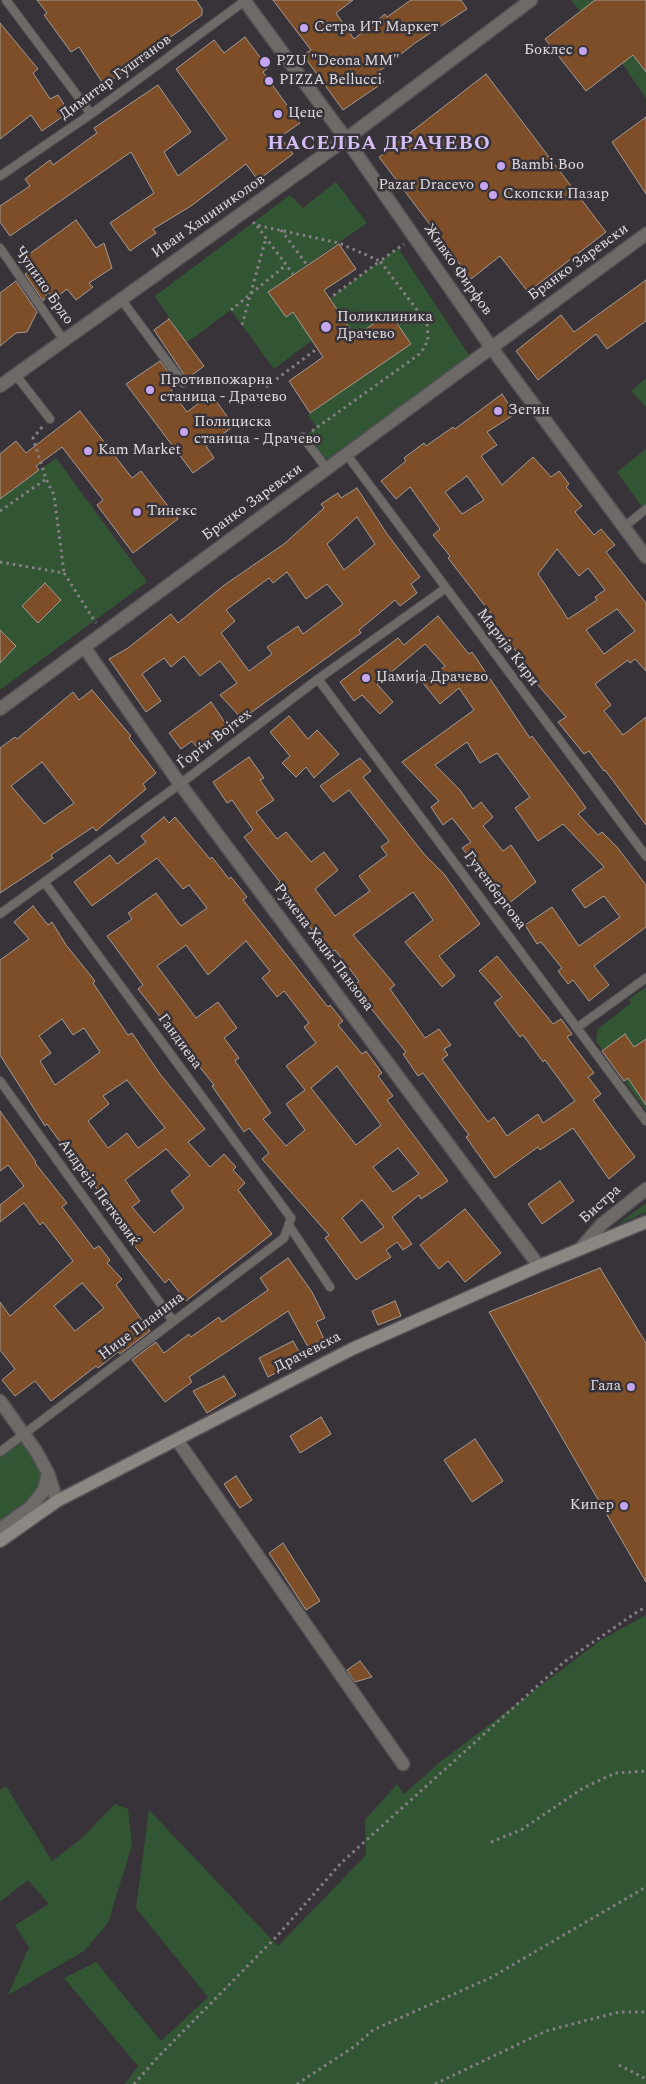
<!DOCTYPE html>
<meta charset="utf-8">
<style>
body{margin:0}
canvas{display:block;background:#383338}
</style>
<canvas width="646" height="2084"></canvas>
<script>
const c = document.querySelector('canvas').getContext('2d');
c.lineJoin = 'round';
function paint(path, color) { c.fillStyle = color; c.fill(path, 'evenodd'); }
const poly = rows => new Path2D(rows.map(r => 'M' + r).join(''));
function stroke(path, color, width, dash) { c.strokeStyle = color; c.lineWidth = width; c.lineCap = dash ? 'butt' : 'round'; c.setLineDash(dash || []); c.stroke(path); }
function label(font, color, halo, rows, align = 'center') {
  c.font = font + ' Spectral,serif'; c.lineWidth = 5; c.setLineDash([]); c.textBaseline = 'middle'; c.strokeStyle = halo; c.fillStyle = color; for (const [text, x, y, turn = 0] of rows) {
    c.save(); c.translate(x, y); c.rotate((+turn || 0) * Math.PI / 180); c.textAlign = isNaN(turn) ? turn : align; if (halo) c.strokeText(text, 0, 0); c.fillText(text, 0, 0); c.restore();
  }
}
paint(poly([
 [571,0,594,0,593,2,646,72,646,99,622,63],
 [336,182,367,223,269,291,286,317,293,312,312,340,274,369,231,310,186,343,155,296,290,195,303,208],
 [398,248,473,361,327,469,303,437,316,427,308,415,411,344,390,313,355,336,330,298],
 [646,378,646,407,631,391],
 [646,449,646,509,644,510,617,472],
 [56,458,147,582,0,690,0,499],
 [646,987,646,1110,596,1041,598,1029,631,1003,629,999],
 [646,1203,646,1212,617,1225],
 [25,1434,57,1501,0,1541,0,1452],
 [646,1615,646,2084,125,2084,138,2066,64,1978,96,1962,161,2041,208,1997,136,1908,149,1810,278,1946,366,1855,365,1820,397,1784,404,1794,440,1762,601,1640],
 [6,1786,52,1861,81,1839,115,1804,128,1809,132,1845,108,1923,84,1951,8,1995,29,1947,15,1925,49,1904,28,1880,0,1902,0,1790]
]), '#325533');
const building = poly([
 [37,0,196,0,202,9,202,15,159,45,157,42,138,56,141,60,104,85,79,47,71,52,44,15,47,13,37,0],
 [273,0,353,0,336,13,354,39,385,14,387,17,411,0,461,0,467,9,415,43,377,73,384,82,343,110,303,55,311,50,273,0],
 [595,0,646,0,646,72,633,55,586,91,545,39,595,0],
 [0,23,38,69,33,73,50,99,58,95,69,112,42,131,31,115,0,139,0,23],
 [245,37,268,68,263,72,300,123,280,137,293,154,258,180,246,164,191,206,153,229,156,233,130,251,110,223,154,193,131,152,10,236,0,222,0,206,30,186,25,179,50,160,53,165,97,133,94,128,158,85,191,132,164,152,178,176,227,139,176,69,214,40,224,53,245,37],
 [486,74,606,232,528,292,500,256,471,279,379,157,486,74],
 [646,117,646,194,612,142,646,117],
 [76,220,96,248,104,243,112,268,89,283,93,287,76,300,67,289,53,300,48,292,43,301,25,274,29,271,21,260,76,220],
 [339,244,356,269,324,290,355,336,390,313,411,344,310,413,289,381,323,357,293,312,286,317,268,292,339,244],
 [646,280,646,321,607,349,596,334,538,380,516,351,561,315,574,332,646,280],
 [16,281,37,312,27,332,16,333,0,346,0,293,16,281],
 [169,319,204,366,187,379,154,330,169,319],
 [160,361,178,385,171,390,187,412,211,394,234,426,206,446,214,458,193,473,126,384,160,361],
 [502,394,515,414,487,432,497,445,481,456,502,485,533,457,551,477,559,471,569,484,566,487,582,506,575,512,594,535,601,529,615,545,606,552,646,603,646,671,635,659,630,663,628,660,595,684,611,705,604,711,623,735,646,717,646,825,605,770,604,771,589,751,584,754,558,722,566,717,531,677,534,675,490,617,492,615,448,558,450,556,433,535,440,529,410,487,396,499,381,481,406,461,404,458,424,443,426,446,453,427,455,429,502,394],
 [467,476,484,500,462,514,445,492,467,476],
 [557,549,579,576,588,568,605,590,595,597,597,600,568,619,538,574,557,549],
 [617,609,635,631,604,654,586,630,617,609],
 [80,411,132,478,141,471,178,519,133,553,97,505,103,500,62,447,36,466,39,470,0,499,0,454,16,441,26,453,80,411],
 [357,488,387,534,420,577,411,584,417,593,400,606,395,600,359,630,361,633,242,719,220,695,237,683,220,661,200,676,184,656,171,667,164,658,142,674,161,701,146,712,109,659,128,648,171,614,178,623,223,586,284,544,324,508,321,504,338,493,341,498,357,488],
 [357,517,375,544,344,570,327,544,357,517],
 [287,572,306,599,327,584,343,604,303,634,298,626,267,647,272,654,249,671,221,633,235,621,226,610,269,578,273,583,287,572],
 [45,583,61,600,38,623,22,606,45,583],
 [438,616,469,654,472,652,530,738,532,736,576,794,586,808,578,814,598,835,602,832,617,847,646,885,646,927,594,966,609,985,589,1001,573,980,568,984,558,971,562,968,541,942,537,944,525,925,552,907,579,946,620,917,604,896,585,908,572,890,604,867,563,824,538,841,515,808,530,797,497,753,480,763,467,742,435,765,460,790,473,809,481,802,493,817,483,826,503,851,511,845,536,882,503,908,492,894,496,891,462,848,471,842,452,818,443,825,431,807,439,801,402,762,474,710,459,688,440,704,423,683,445,666,425,644,377,684,393,702,380,714,362,695,354,701,340,682,398,638,404,645,438,616],
 [0,630,16,646,0,663,0,630],
 [92,690,131,736,129,738,156,773,143,784,146,789,96,831,93,827,51,855,53,858,0,893,0,748,15,737,17,739,73,692,79,700,92,690],
 [42,762,74,803,44,824,11,786,42,762],
 [211,702,228,727,198,749,192,741,181,749,169,733,211,702],
 [289,716,308,739,317,730,339,754,314,778,306,767,296,777,282,763,290,756,270,732,289,716],
 [249,757,264,778,260,780,274,800,256,812,277,839,286,832,311,862,324,852,338,870,315,889,335,916,370,891,359,876,387,855,381,847,389,841,349,790,333,802,320,786,360,758,371,771,363,777,424,854,444,874,480,924,439,956,455,976,442,987,405,942,433,920,413,892,353,935,395,985,390,989,425,1038,439,1029,451,1045,444,1049,448,1055,442,1059,488,1122,494,1117,507,1136,538,1114,543,1123,575,1101,545,1060,543,1062,523,1035,520,1037,494,1003,502,997,479,971,497,956,553,1024,561,1019,572,1034,567,1037,594,1073,588,1077,601,1094,593,1100,635,1157,609,1179,573,1128,540,1150,538,1147,495,1178,466,1137,469,1135,423,1073,418,1076,403,1054,406,1052,353,986,359,981,335,950,329,953,278,884,280,882,244,837,253,830,232,800,227,803,213,782,249,757],
 [164,817,169,823,175,817,210,859,212,857,229,879,231,877,247,897,243,900,328,1007,330,1005,343,1021,338,1025,362,1054,366,1051,382,1073,378,1076,393,1096,387,1100,448,1181,421,1199,419,1195,392,1217,412,1244,403,1250,397,1242,386,1250,391,1257,356,1280,325,1238,329,1235,262,1159,269,1153,249,1128,244,1132,212,1086,214,1085,138,989,143,985,107,936,132,919,128,913,156,893,181,926,207,908,189,885,183,889,157,858,92,906,74,882,110,855,117,864,146,842,141,836,164,817],
 [246,941,270,971,262,978,277,997,284,991,309,1023,304,1027,316,1043,286,1066,305,1090,286,1104,305,1130,286,1146,263,1119,271,1113,235,1061,239,1058,224,1038,237,1028,218,1002,196,1018,157,966,186,945,208,975,246,941],
 [337,1066,381,1125,356,1145,311,1088,337,1066],
 [398,1148,419,1174,393,1192,373,1167,398,1148],
 [362,1200,384,1227,361,1243,342,1218,362,1200],
 [33,906,48,925,52,922,66,945,95,981,93,983,128,1035,132,1033,160,1074,205,1129,188,1142,210,1167,224,1154,236,1167,233,1170,245,1183,238,1190,272,1234,186,1301,169,1279,165,1283,123,1232,126,1229,94,1185,97,1183,80,1159,75,1162,47,1124,45,1126,0,1055,0,960,29,939,14,922,33,906],
 [62,1019,73,1035,84,1028,100,1052,55,1085,40,1061,51,1053,39,1036,62,1019],
 [127,1080,165,1128,138,1148,127,1133,108,1148,88,1121,109,1104,103,1096,127,1080],
 [166,1149,190,1175,171,1191,184,1208,154,1233,132,1207,140,1201,125,1180,166,1149],
 [625,1034,634,1047,646,1039,646,1105,628,1078,624,1081,602,1051,625,1034],
 [0,1111,36,1162,35,1163,67,1203,62,1207,94,1249,99,1246,110,1260,107,1263,122,1279,116,1285,150,1331,120,1354,118,1352,98,1368,96,1366,51,1401,35,1381,15,1396,2,1380,15,1369,0,1350,0,1302,10,1316,73,1261,43,1222,40,1225,24,1203,0,1222,0,1205,24,1186,8,1165,0,1171,0,1111],
 [82,1283,104,1308,75,1331,54,1306,82,1283],
 [560,1181,574,1201,542,1224,528,1204,560,1181],
 [465,1209,501,1253,465,1282,448,1261,439,1269,420,1245,465,1209],
 [288,1258,312,1292,325,1318,316,1322,324,1339,308,1347,288,1311,189,1377,192,1382,165,1402,132,1360,156,1342,164,1353,189,1334,191,1337,219,1317,222,1322,268,1290,260,1278,288,1258],
 [600,1268,646,1343,646,1582,489,1312,600,1268],
 [395,1301,401,1316,378,1325,372,1311,395,1301],
 [293,1341,303,1359,268,1377,259,1358,293,1341],
 [224,1376,236,1395,207,1413,193,1391,224,1376],
 [321,1417,331,1434,300,1453,290,1436,321,1417],
 [475,1439,503,1481,472,1502,444,1460,475,1439],
 [236,1476,252,1500,240,1508,224,1484,236,1476],
 [283,1543,320,1601,306,1610,269,1553,283,1543],
 [360,1661,372,1677,355,1682,347,1670,360,1661]
]);
paint(building, '#7d4e27');
stroke(building, '#a39b96', 1);
const service = poly([
 [6,0,91,114],
 [0,176,91,114,246,0],
 [0,248,63,339],
 [121,299,183,383],
 [15,374,50,419],
 [303,437,327,469],
 [347,455,646,856],
 [624,527,646,509],
 [318,679,646,1121],
 [0,914,180,784,318,679,446,588],
 [578,1027,646,978],
 [0,1081,173,1321],
 [290,1227,330,1287],
 [0,1452,284,1238,291,1218,45,883]
]);
const minor = poly([
 [244,0,346,139],
 [84,647,180,784,539,1266],
 [0,709,646,234],
 [177,1440,403,1764]
]);
const tertiary = poly([
 [346,139,491,347,646,557],
 [0,386,346,139,531,0],
 [581,1248,602,1224,646,1189],
 [0,1401,36,1451,48,1473,57,1501],
 [0,1529,31,1507,44,1490,48,1473]
]);
const secondary = poly([
 [0,1541,57,1501,352,1349,539,1266,646,1222]
]);
stroke(service, '#565156', 10);
stroke(minor, '#565156', 15);
stroke(tertiary, '#565156', 15);
stroke(secondary, '#565156', 15);
stroke(poly([
 [253,222,256,225,339,243,380,261,404,244],
 [257,226,293,274],
 [281,230,307,265],
 [231,310,286,265],
 [242,325,266,238],
 [266,387,318,348],
 [42,427,33,438,46,479,54,495,64,573],
 [312,431,421,353,428,340,427,323,380,261,330,298],
 [0,511,46,479],
 [0,562,64,573,96,623],
 [491,1842,521,1830,583,1788,615,1773,646,1771],
 [619,2065,646,2079],
 [134,2084,159,2056,278,1935,341,1863,564,1662,640,1610,646,1608],
 [297,2084,355,2046,373,2030,490,1978,646,1887],
 [435,2084,546,2031,619,2012,646,2012]
]), '#858085', 3, [2.5, 4]);
stroke(service, '#6d6a67', 8);
stroke(minor, '#6d6a67', 12);
stroke(tertiary, '#6d6a67', 12);
stroke(secondary, '#8c8783', 12);
for (const [x, y, r, color] of [
 [304,28,5,"#c6a6f0"],
 [583,51,5,"#c6a6f0"],
 [265,62,6,"#c6a6f0"],
 [269,81,5,"#c6a6f0"],
 [278,114,5,"#c6a6f0"],
 [501,166,5,"#c6a6f0"],
 [484,186,5,"#c6a6f0"],
 [493,195,5,"#c6a6f0"],
 [326,327,6,"#c6a6f0"],
 [150,390,5,"#c6a6f0"],
 [498,411,5,"#c6a6f0"],
 [184,432,5,"#c6a6f0"],
 [88,451,5,"#c6a6f0"],
 [137,512,5,"#c6a6f0"],
 [366,678,5,"#c6a6f0"],
 [631,1387,5,"#c6a6f0"],
 [624,1506,5,"#c6a6f0"]
]) { const dot = new Path2D(); dot.arc(x, y, r, 0, 2 * Math.PI); c.fillStyle = color; c.fill(dot); stroke(dot, '#383338', 2); }
label('15px', '#e0dce0', '#383338', [
 ["Сетра ИТ Маркет",314,28],
 ["Боклес",573,51,"right"],
 ["PZU \"Deona MM\"",276,62],
 ["PIZZA Bellucci",279,81],
 ["Цеце",288,114],
 ["Bambi Boo",511,166],
 ["Pazar Dracevo",474,186,"right"],
 ["Скопски Пазар",503,195],
 ["Поликлиника",337,318],
 ["Драчево",337,335],
 ["Противпожарна",160,381],
 ["станица - Драчево",160,398],
 ["Зегин",508,411],
 ["Полициска",194,423],
 ["станица - Драчево",194,440],
 ["Kam Market",98,451],
 ["Тинекс",147,512],
 ["Џамија Драчево",376,678],
 ["Гала",621,1387,"right"],
 ["Кипер",614,1506,"right"]
], 'left');
label('15px', '#e0dce0', '#383338', [
 ["Димитар Гуштанов",116,78,-36],
 ["Иван Хаџиниколов",209,217,-35],
 ["Бранко Заревски",579,263,-36],
 ["Живко Фирфов",457,270,55],
 ["Чупино Брдо",43,286,55],
 ["Бранко Заревски",253,503,-36],
 ["Марија Кири",507,648,53],
 ["Ѓорѓи Војтех",215,740,-37],
 ["Гутенбергова",494,891,53],
 ["Румена Хаџи-Панзова",323,948,53],
 ["Гандиева",179,1042,54],
 ["Андреја Петковиќ",98,1193,54],
 ["Бистра",601,1205,-42],
 ["Ниџе Планина",142,1327,-37],
 ["Драчевска",308,1353,-27]
]);
c.letterSpacing = '1px';
label('bold 20px', '#d6bff6', '#383338', [
 ["НАСЕЛБА ДРАЧЕВО",379,145]
]);
c.letterSpacing = '0px';
</script>
